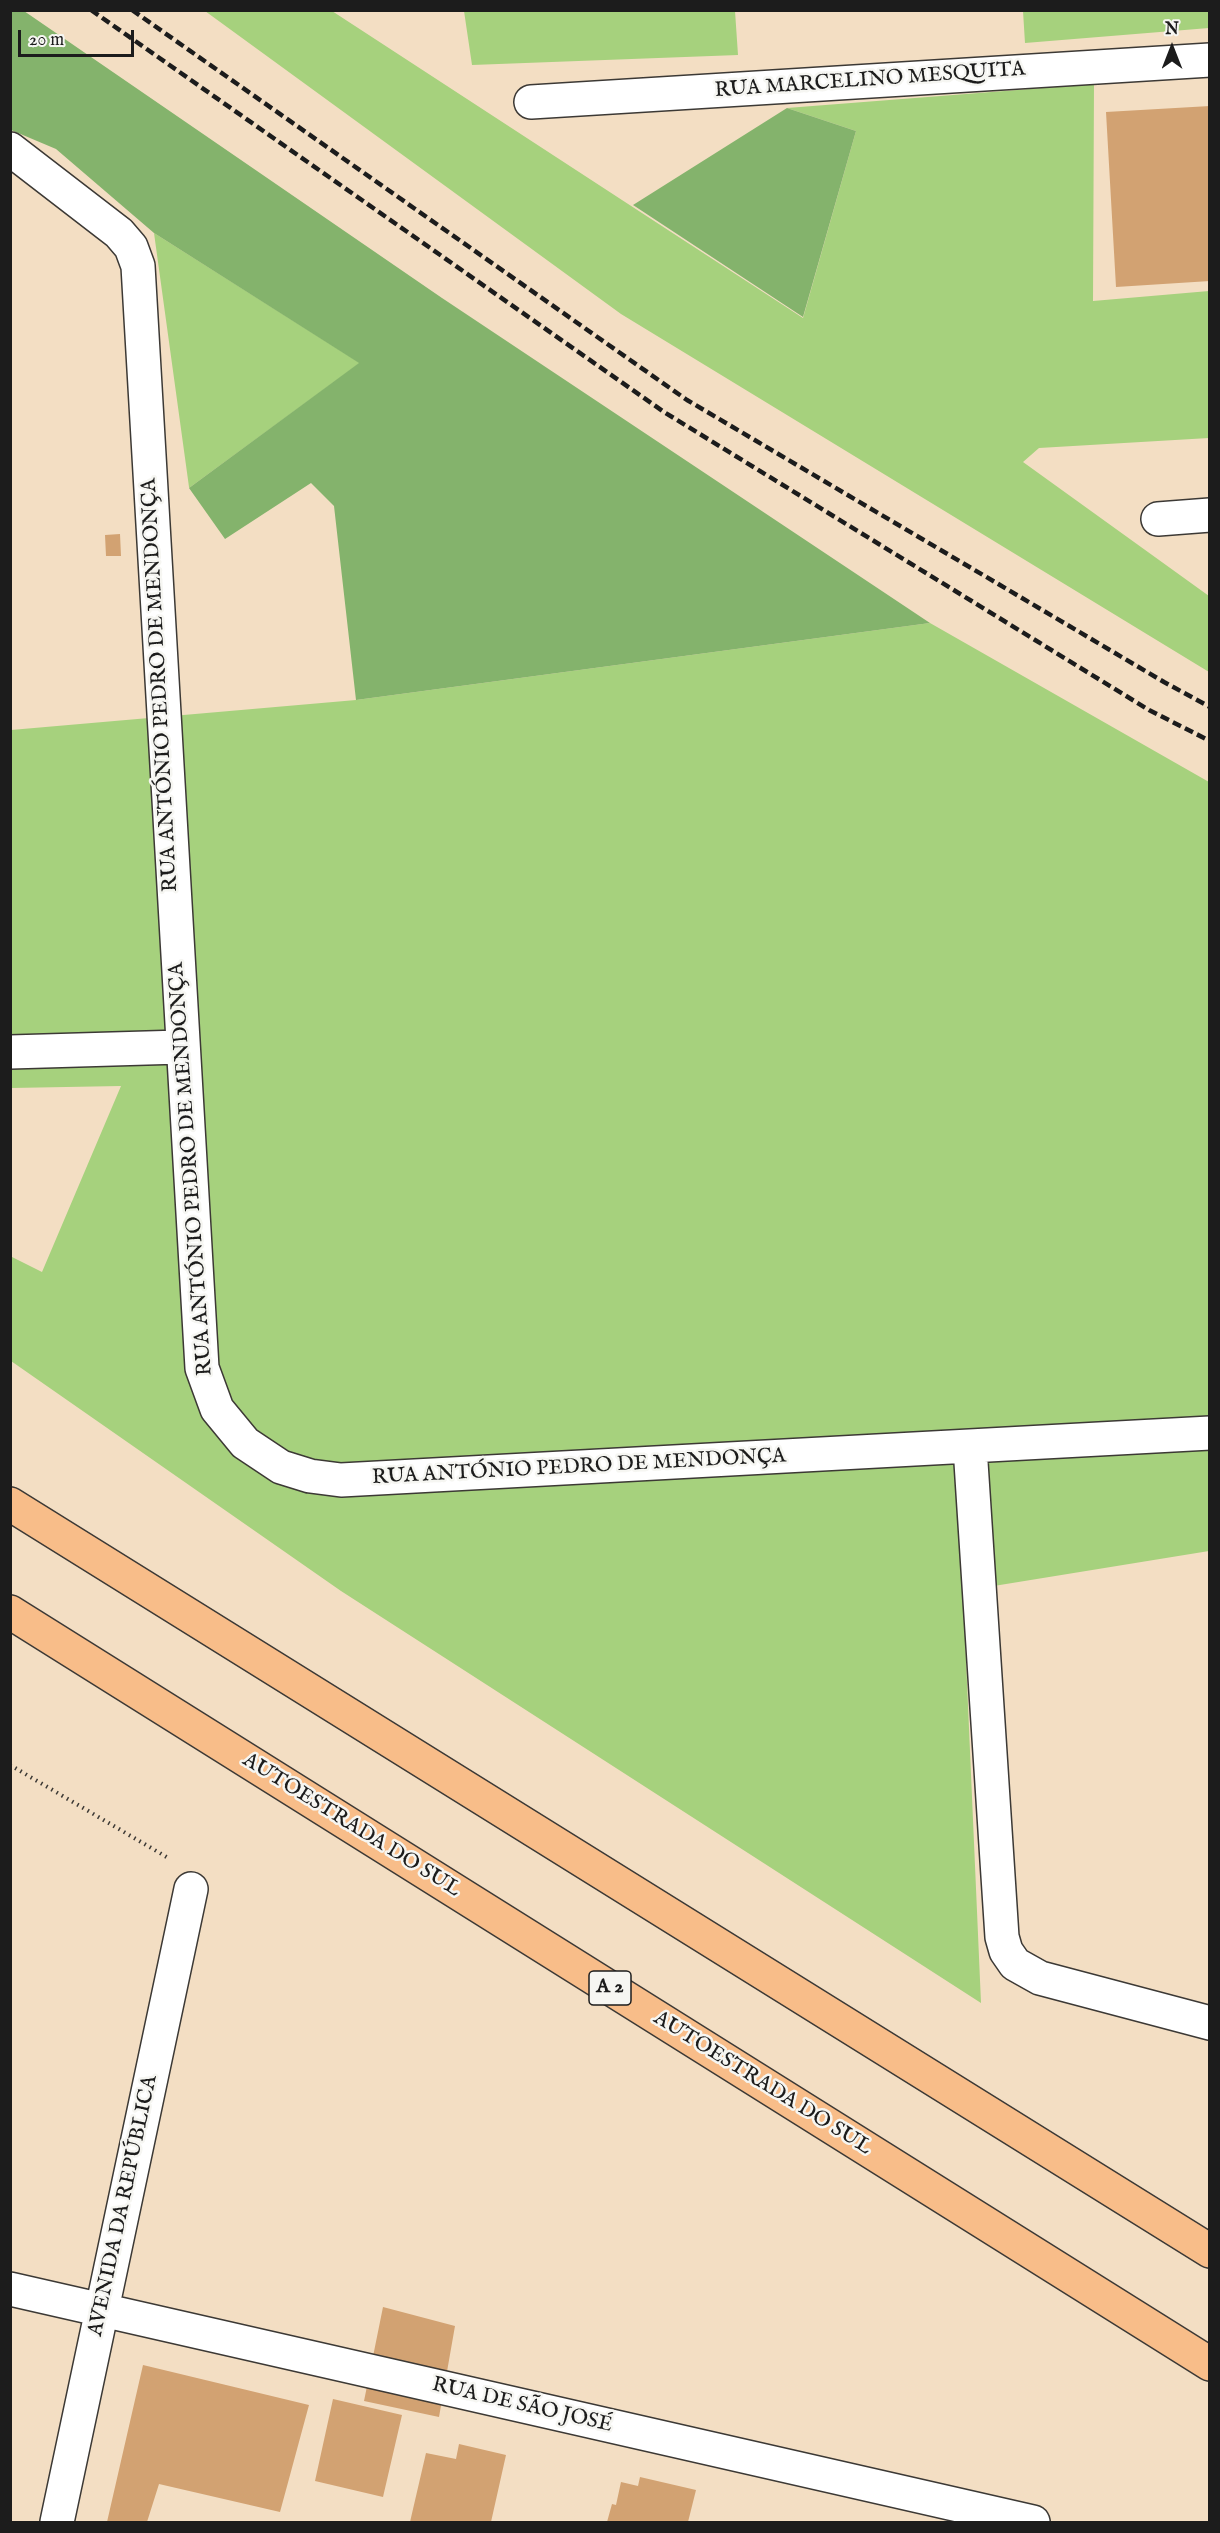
<!DOCTYPE html>
<meta charset="utf-8">
<style>
body{margin:0}
#map{position:relative;width:1220px;height:2533px;overflow:hidden;background:#f3dec3;font-family:"IM FELL English",serif}
canvas{display:block}
.frame{position:absolute;inset:0;border:12px solid #1c1c1c;pointer-events:none}
.north{position:absolute;left:1142px;top:18px;width:60px;height:60px;-webkit-text-stroke:4px #f6f6f2;paint-order:stroke;rotate:0deg;font-size:16px;font-weight:700;line-height:24px;text-align:center;color:#1c1c1c}
.north::after{content:'';display:block;margin:auto;width:21px;height:27px;background:#1c1c1c;clip-path:polygon(50% 0,100% 100%,50% 72%,0 100%)}
.scale{position:absolute;left:18px;top:30px;width:116px;height:27px;box-sizing:border-box;border:3px solid #1c1c1c;border-top:0;padding-left:8px;font-size:18px;line-height:21px;white-space:nowrap;color:#1c1c1c;-webkit-text-stroke:4px #f6f6f2;paint-order:stroke}
</style>
<div id="map">
<canvas width="1220" height="2533"></canvas>
<div class="frame"></div>
<div class="north">N</div>
<div class="scale">20 m</div>
</div>
<script>
const c = document.querySelector('canvas').getContext('2d');
c.lineJoin = 'round';
function paint(path, color) { c.fillStyle = color; c.fill(path, 'evenodd'); }
const poly = rows => new Path2D(rows.map(r => 'M' + r).join(''));
function stroke(path, color, width, dash) { c.strokeStyle = color; c.lineWidth = width; c.lineCap = dash ? 'butt' : 'round'; c.setLineDash(dash || []); c.stroke(path); }
function label(font, color, halo, rows, align = 'center') {
  c.font = font + ' "IM FELL English",serif'; c.lineWidth = 5; c.setLineDash([]); c.textBaseline = 'middle'; c.strokeStyle = halo; c.fillStyle = color; for (const [text, x, y, turn = 0] of rows) {
    c.save(); c.translate(x, y); c.rotate((+turn || 0) * Math.PI / 180); c.textAlign = isNaN(turn) ? turn : align; if (halo) c.strokeText(text, 0, 0); c.fillText(text, 0, 0); c.restore();
  }
}
paint(poly([
 [205,11,332,11,803,318,856,131,787,108,1094,84,1093,301,1209,291,1209,438,1039,448,1023,462,1209,596,1209,672,621,314],
 [464,11,735,11,738,55,472,65],
 [1023,11,1209,11,1209,28,1025,43],
 [154,233,360,363,189,488,189,487],
 [930,623,1209,782,1209,1551,963,1591,981,2003,341,1591,11,1361,10,1256,42,1272,121,1086,11,1088,11,730,356,700]
]), '#a6d17d');
paint(poly([
 [10,11,24,11,442,298,930,623,356,700,334,506,311,483,225,539,189,488,359,363,154,233,56,149,11,130],
 [787,108,856,131,803,317,633,205]
]), '#84b36c');
paint(poly([
 [1210,106,1210,281,1116,287,1106,112],
 [120,534,121,556,106,556,105,535],
 [383,2307,455,2326,439,2417,364,2401],
 [143,2365,309,2405,280,2512,159,2484,147,2522,107,2522],
 [333,2399,402,2415,383,2497,315,2481],
 [459,2444,506,2455,491,2522,410,2522,426,2453,456,2459],
 [640,2477,696,2490,688,2522,607,2522,612,2504,616,2505,621,2482,638,2486]
]), '#d2a272');
const minor = poly([
 [531,102,1210,60],
 [10,149,119,233,131,247,138,266,202,1368,217,1409,245,1443,281,1467,310,1476,341,1480,1210,1433],
 [1158,519,1210,515],
 [10,1052,181,1047],
 [970,1447,1002,1937,1006,1951,1015,1964,1040,1978,1210,2023],
 [10,2289,1033,2522],
 [57,2522,191,1889]
]);
const motorway = poly([
 [10,1504,1210,2251],
 [10,1612,1210,2364]
]);
stroke(minor, '#3c3935', 36);
stroke(motorway, '#3c3935', 36);
stroke(poly([
 [10,1765,170,1859]
]), '#3c3935', 4, [1.5, 4.5]);
stroke(minor, '#fff', 33);
stroke(motorway, '#f8bd89', 33);
stroke(poly([
 [91,10,664,412,1149,710,1210,741],
 [132,10,687,400,1164,682,1210,707]
]), '#1c1c1c', 4.5, [9, 4.5]);
for (const [x, y, w] of [
 [610,1988,42]
]) { const box = new Path2D(); box.roundRect(x - w / 2, y - 17, w, 34, 4.5); c.fillStyle = '#f6f6f2'; c.fill(box); stroke(box, '#1c1c1c', 1.5); }
label('bold 20px', '#1c1c1c', null, [
 ["A 2",610,1988]
]);
label('21px', '#1c1c1c', '#f6f6f2', [
 ["RUA MARCELINO MESQUITA",870,81,-4],
 ["RUA ANTÓNIO PEDRO DE MENDONÇA",161,685,-93],
 ["RUA ANTÓNIO PEDRO DE MENDONÇA",192,1169,-94],
 ["RUA ANTÓNIO PEDRO DE MENDONÇA",579,1468,-3],
 ["AUTOESTRADA DO SUL",351,1826,32],
 ["AUTOESTRADA DO SUL",762,2084,32],
 ["AVENIDA DA REPÚBLICA",124,2206,-78],
 ["RUA DE SÃO JOSÉ",522,2406,13]
]);
</script>
